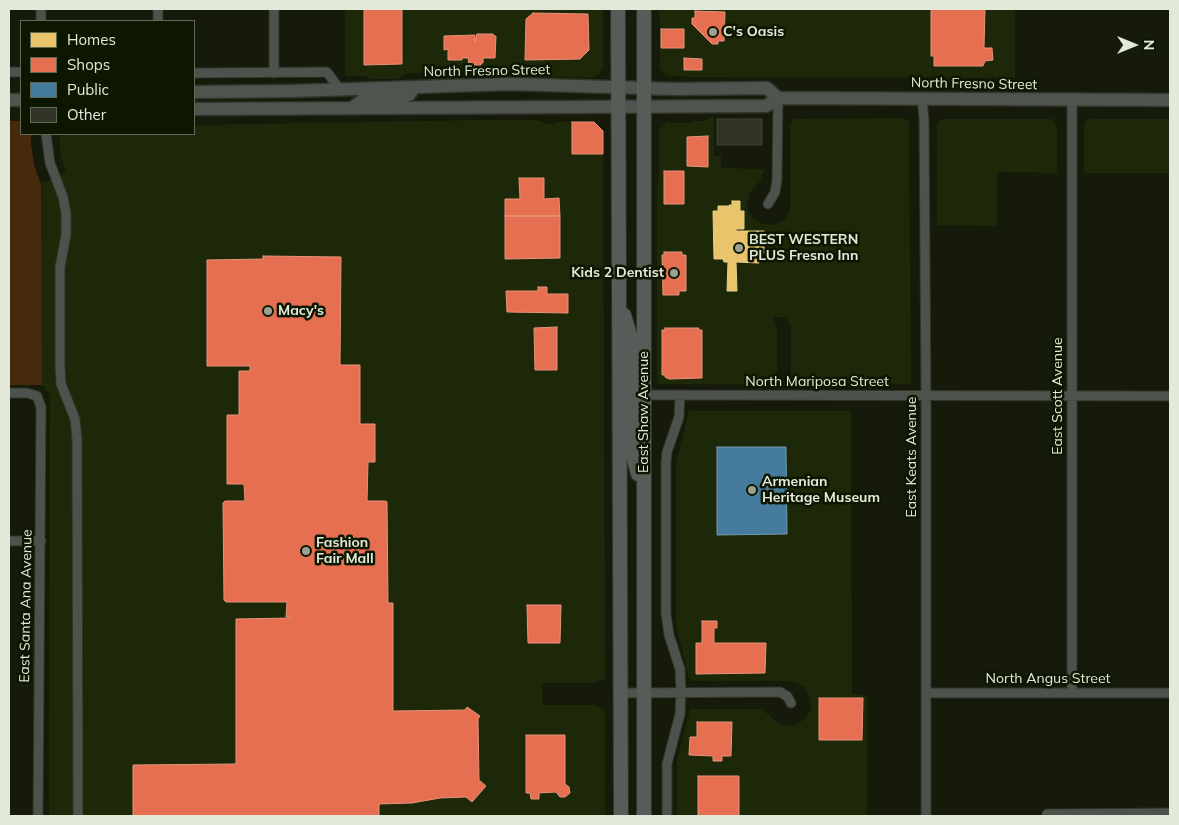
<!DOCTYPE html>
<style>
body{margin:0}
#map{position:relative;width:1179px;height:825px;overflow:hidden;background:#151a0b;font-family:Mulish,sans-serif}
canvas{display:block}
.frame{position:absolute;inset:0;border:10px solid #e2e9d8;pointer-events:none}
.legend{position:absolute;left:20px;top:20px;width:175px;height:115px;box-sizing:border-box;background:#0d1600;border:1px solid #626a56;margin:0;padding:6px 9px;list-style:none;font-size:15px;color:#e2e9d8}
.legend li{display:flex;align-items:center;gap:10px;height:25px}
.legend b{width:25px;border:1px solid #626a56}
.north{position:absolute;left:1109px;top:20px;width:50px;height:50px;-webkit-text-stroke:4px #0d1600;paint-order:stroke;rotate:90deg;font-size:14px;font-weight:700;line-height:20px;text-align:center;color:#e2e9d8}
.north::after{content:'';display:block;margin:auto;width:18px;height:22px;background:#e2e9d8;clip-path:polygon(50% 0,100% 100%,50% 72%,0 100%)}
</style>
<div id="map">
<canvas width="1179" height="825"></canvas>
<div class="frame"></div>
<ul class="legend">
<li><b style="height:14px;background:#e9c46a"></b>Homes</li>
<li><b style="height:14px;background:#e76f51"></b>Shops</li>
<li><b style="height:14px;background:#457b9d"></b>Public</li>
<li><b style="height:14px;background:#323427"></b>Other</li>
</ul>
<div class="north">N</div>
</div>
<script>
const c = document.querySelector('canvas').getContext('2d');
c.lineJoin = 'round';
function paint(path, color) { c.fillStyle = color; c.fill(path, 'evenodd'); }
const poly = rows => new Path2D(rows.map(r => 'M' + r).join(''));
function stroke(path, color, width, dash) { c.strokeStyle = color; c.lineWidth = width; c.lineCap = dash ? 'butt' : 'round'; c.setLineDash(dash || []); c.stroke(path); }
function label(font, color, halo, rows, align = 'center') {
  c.font = font + ' Mulish,sans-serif'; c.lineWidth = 5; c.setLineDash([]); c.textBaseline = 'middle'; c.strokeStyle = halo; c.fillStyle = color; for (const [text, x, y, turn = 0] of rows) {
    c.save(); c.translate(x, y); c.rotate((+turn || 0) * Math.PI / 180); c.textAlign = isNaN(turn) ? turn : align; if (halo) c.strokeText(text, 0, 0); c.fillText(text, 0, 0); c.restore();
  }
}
paint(poly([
 [345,9,603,9,603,69,595,77,554,77,544,73,518,72,406,73,397,79,372,79,364,76,345,76],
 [660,9,1015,9,1015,78,684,77,682,76,667,76,660,69,660,19,658,13],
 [709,118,714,118,714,156,721,156,721,168,765,169,760,181,749,194,747,205,748,211,755,220,760,223,771,225,783,221,789,213,790,208,790,124,793,119,903,118,909,122,911,384,791,384,791,327,786,317,773,317,777,331,777,384,659,384,657,380,657,184,659,179,659,130,668,121,672,123,691,123,693,121,705,121],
 [941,119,1052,119,1057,125,1057,173,997,172,997,226,937,225,937,125],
 [1090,119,1170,119,1170,173,1084,173,1084,125,1086,121],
 [481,120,535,120,549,124,555,124,557,122,594,122,603,131,605,678,595,683,542,683,542,705,595,705,605,710,605,816,49,816,50,395,42,385,41,184,66,172,61,157,59,134,194,134,194,125],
 [689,411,851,411,852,694,867,695,867,816,677,816,677,760,690,709,760,709,768,714,778,723,789,726,795,725,805,719,811,709,811,704,808,692,803,686,791,681,692,681,689,678,676,625,676,464]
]), '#1d2808');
paint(poly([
 [9,121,21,121,21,134,31,134,31,144,34,165,41,184,42,385,9,385]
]), '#472a0e');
const homes = poly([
 [732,201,740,201,740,211,744,211,744,229,736,229,736,231,764,231,764,253,759,253,759,263,736,262,737,291,727,291,728,262,724,262,723,259,714,259,713,211,718,211,718,206,728,206,728,210,729,205,732,205,732,201]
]);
paint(homes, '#e9c46a');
stroke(homes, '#e7cf8b', 1);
const shops = poly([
 [364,9,402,9,402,64,364,65,364,9],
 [931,9,985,9,984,48,992,48,993,60,985,61,983,66,934,66,934,56,931,56,931,9],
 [695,11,725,12,724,41,718,41,718,44,712,44,692,24,692,18,695,18,695,11],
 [533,13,588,14,589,50,580,59,525,60,526,19,533,13],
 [661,29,684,29,684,48,661,48,661,29],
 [477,34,493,34,494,36,496,36,495,58,483,58,483,63,481,63,481,65,469,65,468,58,462,58,462,60,448,60,448,49,444,50,444,36,475,35,475,42,477,34],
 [684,58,702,59,702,70,684,70,684,58],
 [572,122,594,122,603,131,603,154,572,154,572,122],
 [708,136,708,167,687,166,687,137,708,136],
 [664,171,684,171,684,204,664,204,664,171],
 [519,178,544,178,544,199,559,198,560,216,505,216,505,199,520,199,519,178],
 [505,216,560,216,560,258,505,259,505,216],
 [664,252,682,252,682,255,686,255,686,291,679,291,679,295,663,295,662,255,664,255,664,252],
 [263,256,341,257,340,365,360,365,360,424,375,424,375,462,368,462,367,501,385,501,387,502,388,603,393,603,393,711,465,710,467,707,480,716,478,719,479,780,486,786,472,802,466,797,440,798,412,803,379,804,379,816,133,816,133,765,236,764,236,619,290,618,290,617,286,617,287,602,226,602,224,600,223,503,225,501,245,501,244,484,227,484,227,415,239,415,239,371,250,371,250,366,207,366,207,260,263,259,263,256],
 [538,287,547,287,547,294,568,294,568,313,507,312,506,291,538,291,538,287],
 [557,327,557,370,535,370,534,328,557,327],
 [665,328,699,328,698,330,702,330,702,378,669,379,665,377,665,375,662,375,662,330,665,330,665,328],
 [527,605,561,605,560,643,528,643,527,605],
 [702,621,717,621,717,628,714,628,714,643,766,643,765,673,696,674,696,643,702,643,702,621],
 [819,698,863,698,862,740,819,740,819,698],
 [697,722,732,722,731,756,722,756,722,761,713,761,713,756,689,755,690,737,697,737,697,722],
 [526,735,565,735,565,784,569,787,570,793,565,797,560,797,556,792,539,793,539,799,531,799,530,793,526,793,526,735],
 [698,776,739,776,739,816,698,816,698,776]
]);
paint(shops, '#e76f51');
stroke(shops, '#e6947a', 1);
const public = poly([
 [717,447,786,447,787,534,717,535,717,447]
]);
paint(public, '#457b9d');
stroke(public, '#749caf', 1);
const building = poly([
 [717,119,762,119,762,145,717,145,717,119]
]);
paint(building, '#323427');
stroke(building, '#3f4133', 1);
const street = poly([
 [41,9,41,21],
 [158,9,158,21],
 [274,9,274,73],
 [9,72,21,72],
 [194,73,327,72,340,90],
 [922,98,924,119,926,396,926,816],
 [46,134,50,163,63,197,66,213,66,235,60,267,60,366,61,384,75,419,77,439,78,816],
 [768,204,775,192,777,180,778,98],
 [9,393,27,393,37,396,41,407,38,816],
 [643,395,1170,396],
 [9,541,41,541],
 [621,693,780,692,787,696,791,703],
 [926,693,1170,693],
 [1072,693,1072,100],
 [667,816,667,764,680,714,681,692,680,669,669,635,666,614,666,463,667,452,679,417,680,395],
 [1047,816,1047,814,1170,813]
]);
const secondary = poly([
 [194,92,292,91,510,84,675,89,767,88,778,98],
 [9,100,21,100],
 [352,108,364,99,404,97,409,95,415,87],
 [194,109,766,106,778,98,1170,100]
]);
const primary = poly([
 [618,9,621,816],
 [644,9,644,816],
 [624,315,631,338,632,385,634,391,643,395],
 [620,387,627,392,632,403,632,451,638,474]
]);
stroke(street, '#313529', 11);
stroke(secondary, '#313529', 15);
stroke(primary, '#313529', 16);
stroke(street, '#4d524c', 9);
stroke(secondary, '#4f544f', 12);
stroke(primary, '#565c57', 14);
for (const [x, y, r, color] of [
 [713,32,5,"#9aa190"],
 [739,248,5,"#9aa190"],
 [674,273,5,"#9aa190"],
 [268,311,5,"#9aa190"],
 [752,490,5,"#9aa190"],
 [306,551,5,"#9aa190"]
]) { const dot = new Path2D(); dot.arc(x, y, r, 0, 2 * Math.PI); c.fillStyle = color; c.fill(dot); stroke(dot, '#0d1600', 2); }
label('bold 14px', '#e2e9d8', '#0d1600', [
 ["C's Oasis",723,32],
 ["BEST WESTERN",749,240],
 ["PLUS Fresno Inn",749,256],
 ["Kids 2 Dentist",664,273,"right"],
 ["Macy's",278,311],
 ["Armenian",762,482],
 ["Heritage Museum",762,498],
 ["Fashion",316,543],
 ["Fair Mall",316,559]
], 'left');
label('14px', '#e2e9d8', '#0d1600', [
 ["North Fresno Street",487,71,-1],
 ["North Fresno Street",974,84,1],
 ["North Mariposa Street",817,382],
 ["East Scott Avenue",1058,396,-90],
 ["East Shaw Avenue",644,412,-90],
 ["East Keats Avenue",912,457,-90],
 ["East Santa Ana Avenue",26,606,-89],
 ["North Angus Street",1048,679]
]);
</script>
